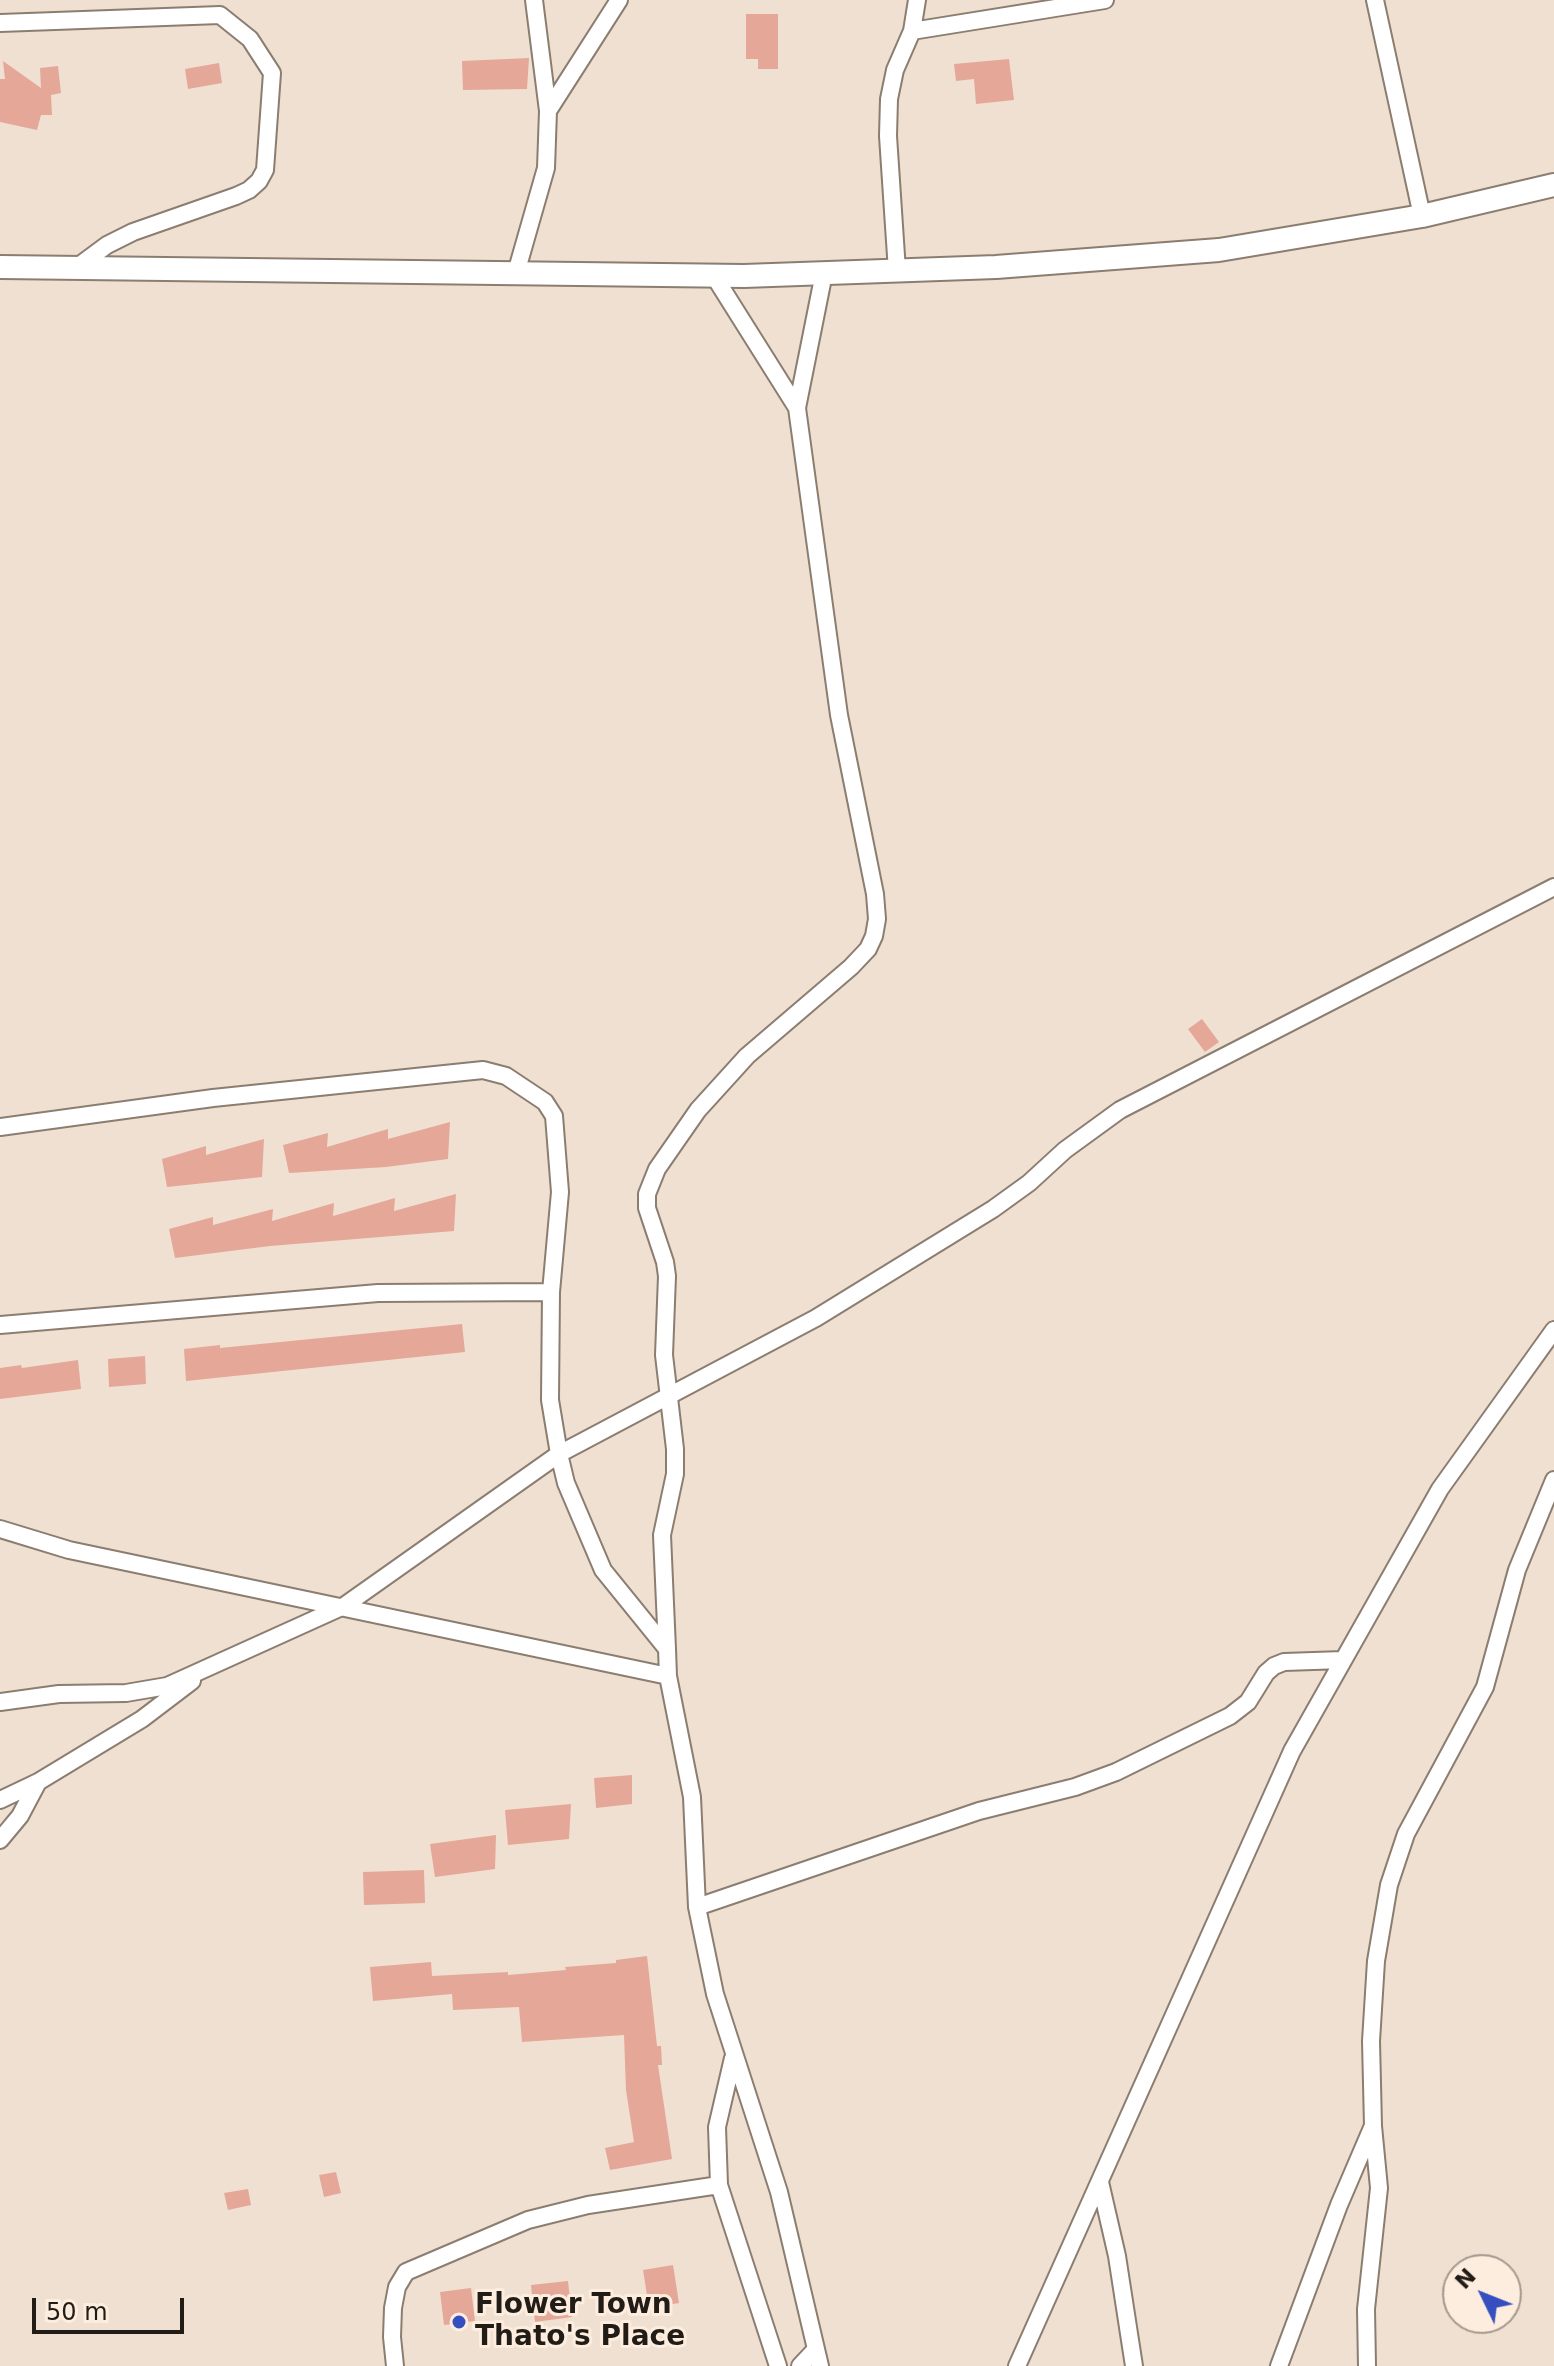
<!DOCTYPE html>
<style>
body{margin:0}
#map{position:relative;width:1554px;height:2366px;overflow:hidden;background:#f0e0d2;font-family:"DejaVu Sans",sans-serif}
canvas{display:block}
.north{position:absolute;left:1442px;top:2254px;width:80px;height:80px;box-sizing:border-box;background:#fdeddf;border:2px solid #a5998f;border-radius:50%;rotate:313deg;font-size:22px;font-weight:700;line-height:32px;text-align:center;color:#221c17}
.north::after{content:'';display:block;margin:auto;width:28px;height:36px;background:#354fc1;clip-path:polygon(50% 0,100% 100%,50% 72%,0 100%)}
.scale{position:absolute;left:32px;top:2298px;width:152px;height:36px;box-sizing:border-box;border:4px solid #221c17;border-top:0;padding-left:10px;font-size:24px;line-height:28px;white-space:nowrap;color:#221c17;-webkit-text-stroke:6px #fdeddf;paint-order:stroke}
</style>
<div id="map">
<canvas width="1554" height="2366"></canvas>
<div class="north">N</div>
<div class="scale">50 m</div>
</div>
<script>
const c = document.querySelector('canvas').getContext('2d');
c.lineJoin = 'round';
function paint(path, color) { c.fillStyle = color; c.fill(path, 'evenodd'); }
const poly = rows => new Path2D(rows.map(r => 'M' + r).join(''));
function stroke(path, color, width, dash) { c.strokeStyle = color; c.lineWidth = width; c.lineCap = dash ? 'butt' : 'round'; c.setLineDash(dash || []); c.stroke(path); }
function label(font, color, halo, rows, align = 'center') {
  c.font = font + ' "DejaVu Sans",sans-serif'; c.lineWidth = 6; c.setLineDash([]); c.textBaseline = 'middle'; c.strokeStyle = halo; c.fillStyle = color; for (const [text, x, y, turn = 0] of rows) {
    c.save(); c.translate(x, y); c.rotate((+turn || 0) * Math.PI / 180); c.textAlign = isNaN(turn) ? turn : align; if (halo) c.strokeText(text, 0, 0); c.fillText(text, 0, 0); c.restore();
  }
}
paint(poly([
 [746,14,778,14,778,69,758,69,758,59,746,59],
 [529,58,527,89,463,90,462,61],
 [1009,59,1014,100,976,104,974,79,956,81,954,64],
 [3,61,41,88,40,68,58,66,61,93,51,95,52,115,41,115,37,130,0,122,0,79,5,79],
 [219,63,222,83,188,89,185,69],
 [1202,1019,1219,1042,1205,1052,1188,1029],
 [450,1122,448,1159,386,1167,289,1173,283,1145,328,1133,327,1147,388,1129,388,1139],
 [264,1139,262,1177,167,1187,162,1159,206,1146,206,1155],
 [456,1194,454,1231,270,1246,175,1258,169,1229,213,1217,213,1225,273,1209,272,1221,334,1203,333,1216,395,1198,394,1211],
 [462,1324,465,1352,186,1381,184,1349,220,1345,220,1348],
 [145,1356,146,1384,109,1387,108,1359],
 [78,1360,81,1389,0,1399,0,1368,21,1365,22,1368],
 [632,1775,632,1804,596,1808,594,1778],
 [571,1804,569,1839,508,1845,505,1810],
 [496,1835,495,1869,435,1877,430,1844],
 [424,1870,425,1903,364,1905,363,1872],
 [647,1956,657,2046,661,2046,662,2065,658,2065,672,2159,610,2170,605,2148,634,2142,626,2090,624,2035,522,2042,519,2007,453,2010,452,1994,373,2001,370,1967,431,1962,432,1976,508,1972,508,1975,566,1970,565,1967,616,1963,616,1960],
 [336,2172,341,2193,324,2197,319,2175],
 [248,2189,251,2205,228,2210,224,2193],
 [673,2265,679,2303,649,2308,643,2270],
 [568,2281,572,2317,535,2322,531,2285],
 [471,2288,475,2321,444,2325,440,2292]
]), '#e5a798');
const minor = poly([
 [1375,0,1422,216],
 [0,23,220,15,250,39,272,73,265,170,259,181,249,190,236,196,133,232,107,245,76,268],
 [912,31,1105,0],
 [548,111,619,0],
 [897,271,888,136,889,99,895,70,912,31,917,0],
 [516,273,546,168,548,111,534,0],
 [714,276,797,408,839,715,875,894,877,919,874,936,868,949,851,967,747,1056,698,1110,657,1169,647,1194,647,1208,665,1262,667,1276,664,1355,675,1449,675,1474,662,1535,667,1649,668,1676,692,1797,697,1907,715,1994,779,2192,820,2366],
 [797,408,824,273],
 [0,1127,213,1098,483,1070,506,1076,545,1102,554,1116,560,1192,551,1292,550,1400,559,1454,566,1483,603,1570,667,1649],
 [0,1325,378,1293,551,1292],
 [0,1529,69,1550,668,1676],
 [0,1702,59,1694,126,1693,167,1686,344,1606,559,1454,816,1318,993,1209,1029,1183,1065,1150,1120,1110,1554,887],
 [0,1800,38,1782],
 [0,1840,20,1816,38,1782,142,1719,192,1681],
 [697,1907,979,1811,1075,1787,1116,1772,1230,1716,1248,1702,1266,1673,1274,1666,1284,1662,1343,1660],
 [733,2058,717,2127,719,2185,778,2366],
 [1100,2182,1117,2256,1134,2366],
 [395,2366,392,2337,393,2308,397,2287,406,2272,528,2220,588,2205,719,2185],
 [800,2366,816,2349],
 [1017,2366,1292,1751,1440,1489,1554,1330],
 [1279,2366,1339,2205,1372,2128],
 [1367,2366,1366,2309,1379,2188,1373,2126,1371,2041,1376,1961,1389,1885,1406,1834,1485,1687,1517,1570,1554,1480]
]);
const secondary = poly([
 [0,267,744,276,996,267,1219,250,1422,216,1554,185]
]);
stroke(minor, '#8b7d70', 20);
stroke(secondary, '#8b7d70', 26);
stroke(minor, '#fff', 16);
stroke(secondary, '#fff', 22);
for (const [x, y, r, color] of [
 [459,2322,8,"#354fc1"]
]) { const dot = new Path2D(); dot.arc(x, y, r, 0, 2 * Math.PI); c.fillStyle = color; c.fill(dot); stroke(dot, '#fdeddf', 3); }
label('bold 28px', '#221c17', '#fdeddf', [
 ["Flower Town",475,2306],
 ["Thato's Place",475,2338]
], 'left');
</script>
